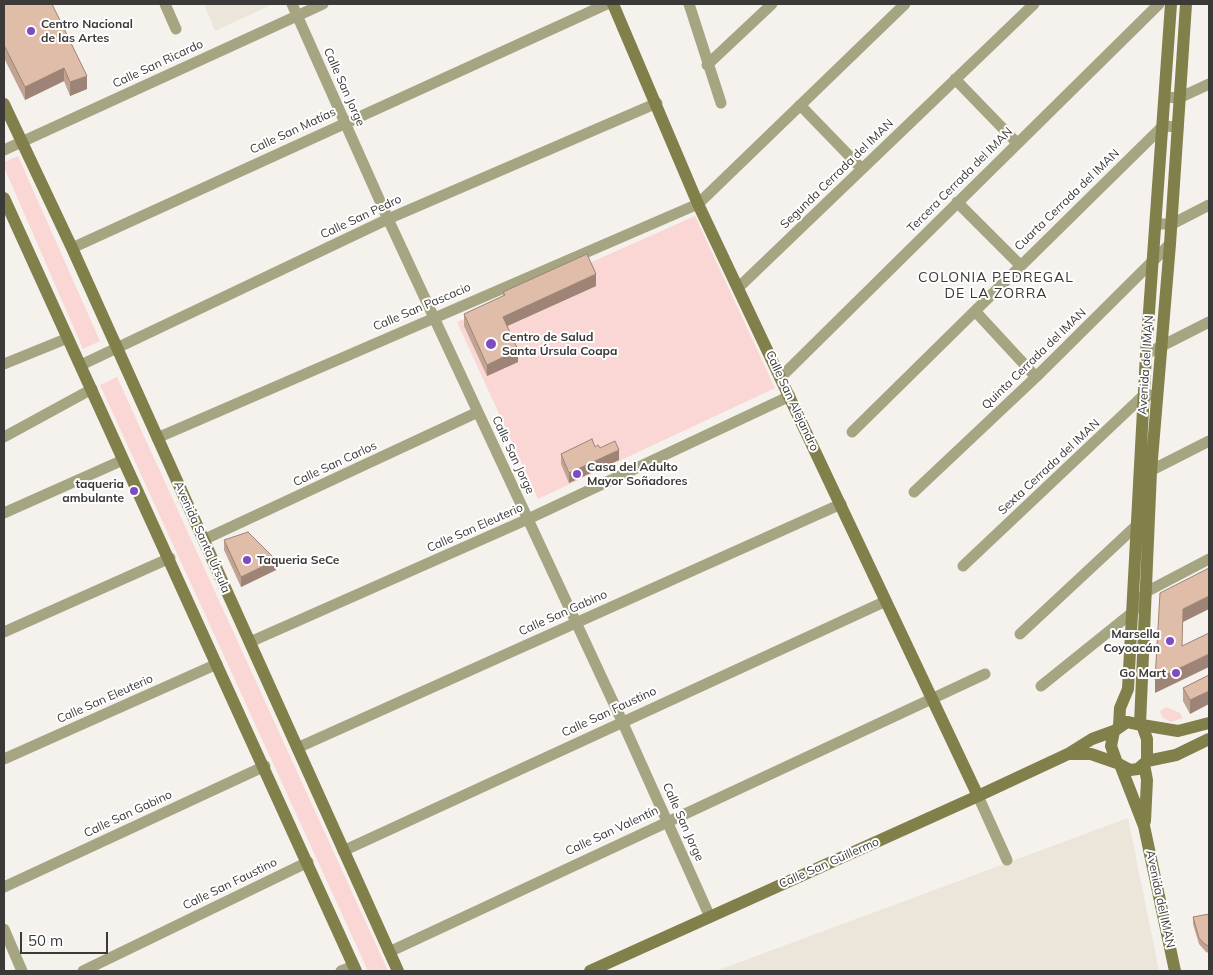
<!DOCTYPE html>
<meta charset="utf-8">
<style>
body{margin:0}
#map{position:relative;width:1213px;height:975px;overflow:hidden;background:#f5f1ed;font-family:Mulish,sans-serif}
canvas{display:block}
.frame{position:absolute;inset:0;border:5px solid #3c3a38;pointer-events:none}
.scale{position:absolute;left:20px;top:932px;width:88px;height:22px;box-sizing:border-box;border:2px solid #3c3a38;border-top:0;padding-left:6px;font-size:15px;line-height:18px;white-space:nowrap;color:#3c3a38;-webkit-text-stroke:4px #fff;paint-order:stroke}
</style>
<div id="map">
<canvas width="1213" height="975"></canvas>
<div class="frame"></div>
<div class="scale">50 m</div>
</div>
<script>
const c = document.querySelector('canvas').getContext('2d');
c.lineJoin = 'round';
function paint(path, color) { c.fillStyle = color; c.fill(path, 'evenodd'); }
const poly = rows => new Path2D(rows.map(r => 'M' + r).join(''));
function stroke(path, color, width, dash) { c.strokeStyle = color; c.lineWidth = width; c.lineCap = dash ? 'butt' : 'round'; c.setLineDash(dash || []); c.stroke(path); }
function label(font, color, halo, rows, align = 'center') {
  c.font = font + ' Mulish,sans-serif'; c.lineWidth = 4; c.setLineDash([]); c.textBaseline = 'middle'; c.strokeStyle = halo; c.fillStyle = color; for (const [text, x, y, turn = 0] of rows) {
    c.save(); c.translate(x, y); c.rotate((+turn || 0) * Math.PI / 180); c.textAlign = isNaN(turn) ? turn : align; if (halo) c.strokeText(text, 0, 0); c.fillText(text, 0, 0); c.restore();
  }
}
paint(poly([
 [204,4,273,4,215,31],
 [1128,818,1159,971,716,971]
]), '#ece5da');
paint(poly([
 [18,156,100,341,83,349,4,167,4,162],
 [695,216,775,388,538,499,457,322],
 [117,377,388,971,368,971,100,385],
 [1166,707,1180,713,1183,718,1171,722,1162,717,1160,711]
]), '#fad7d4');
stroke(poly([
 [165,4,176,29],
 [292,4,388,219,622,721,710,917],
 [689,4,721,103],
 [707,65,772,4],
 [955,79,1017,143],
 [1165,97,1179,98,1209,84],
 [800,105,862,169],
 [4,150,323,4],
 [957,202,1020,265],
 [1156,224,1172,224,1209,205],
 [72,248,607,4],
 [738,288,1034,4],
 [975,311,1036,377],
 [1146,354,1209,322],
 [4,364,68,338],
 [81,365,388,219,657,103],
 [781,377,1159,4],
 [852,432,1163,126,1178,127],
 [4,437,92,389],
 [157,438,698,204,905,4],
 [1144,474,1209,441],
 [914,492,1036,377,1170,244],
 [4,513,123,460],
 [203,540,478,412],
 [963,566,1144,395,1150,395],
 [4,632,170,558],
 [1020,634,1137,525,1142,526],
 [250,642,528,519,790,396],
 [1041,686,1133,612,1146,592,1209,559],
 [297,748,841,504],
 [4,759,217,664],
 [978,796,1007,860],
 [343,851,886,601],
 [4,887,265,766],
 [4,929,22,971],
 [389,952,985,674],
 [83,971,308,862],
 [341,971,354,966]
]), '#a5a582', 11);
stroke(poly([
 [613,4,698,204,978,796],
 [4,104,72,248,398,971],
 [4,198,356,971],
 [1127,722,1142,725,1147,739,1147,761,1138,769,1130,770,1117,763,1111,746,1114,731,1127,722],
 [1140,724,1151,471,1170,244,1186,4],
 [1142,725,1178,731,1209,723],
 [1119,726,1120,708,1128,689,1146,354,1171,4],
 [1068,754,1091,754,1117,763],
 [1147,761,1176,755,1209,739],
 [1144,764,1147,780,1145,821],
 [1121,767,1144,826,1175,971],
 [590,971,978,796,1068,754,1092,739,1114,731]
]), '#817f4a', 12);
paint(poly([
 [4,4,87,89,70,96,64,81,25,100,4,58],
 [596,286,507,326,518,362,487,376,464,326,464,314,503,296,503,292],
 [595,447,600,448,619,460,569,483,561,464,561,454],
 [224,540,276,570,241,587,224,550],
 [1209,675,1190,714,1183,701,1183,688],
 [1209,914,1209,953,1206,952,1199,944,1193,924,1193,917]
]), '#c1a391');
paint(poly([
 [64,68,64,81,25,100,25,87],
 [87,76,87,89,70,96,70,82],
 [596,274,596,286,503,328,503,317],
 [518,350,518,362,487,376,487,365],
 [619,450,619,460,569,483,569,473],
 [276,560,276,570,241,587,241,577],
 [1209,596,1209,609,1183,622,1183,609],
 [1209,654,1209,667,1155,693,1155,680],
 [1209,691,1209,704,1190,714,1190,700]
]), '#9d8476');
const building = poly([
 [4,4,52,4,87,76,70,82,64,68,25,87,4,45,4,4],
 [587,254,596,274,503,317,518,350,487,365,464,314,505,295,503,292,587,254],
 [592,439,595,447,598,445,600,448,615,441,619,450,569,473,561,454,592,439],
 [248,532,276,560,241,577,224,540,248,532],
 [1209,568,1209,596,1183,609,1182,646,1209,633,1209,654,1155,680,1160,593,1209,568],
 [1209,675,1209,691,1190,700,1183,688,1209,675],
 [1209,914,1209,946,1206,945,1199,938,1193,917,1209,914]
]);
paint(building, '#e0bda9');
stroke(building, '#9d8476', 1);
for (const [x, y, r, color] of [
 [31,31,5,"#7e4bc3"],
 [491,344,6,"#7e4bc3"],
 [577,474,5,"#7e4bc3"],
 [134,491,5,"#7e4bc3"],
 [247,560,5,"#7e4bc3"],
 [1170,641,5,"#7e4bc3"],
 [1176,673,5,"#7e4bc3"]
]) { const dot = new Path2D(); dot.arc(x, y, r, 0, 2 * Math.PI); c.fillStyle = color; c.fill(dot); stroke(dot, '#fff', 2); }
label('bold 12px', '#3c3a38', '#fff', [
 ["Centro Nacional",41,24],
 ["de las Artes",41,38],
 ["Centro de Salud",502,337],
 ["Santa Úrsula Coapa",502,351],
 ["Casa del Adulto",587,467],
 ["Mayor Soñadores",587,481],
 ["taqueria",124,484,"right"],
 ["ambulante",124,498,"right"],
 ["Taqueria SeCe",257,560],
 ["Marsella",1160,634,"right"],
 ["Coyoacán",1160,648,"right"],
 ["Go Mart",1166,673,"right"]
], 'left');
label('12px', '#3c3a38', '#fff', [
 ["Calle San Ricardo",158,64,-25],
 ["Calle San Jorge",344,87,66],
 ["Calle San Matías",293,131,-25],
 ["Segunda Cerrada del IMAN",837,174,-44],
 ["Tercera Cerrada del IMAN",960,180,-45],
 ["Cuarta Cerrada del IMAN",1067,200,-44],
 ["Calle San Pedro",361,217,-25],
 ["Calle San Pascacio",422,307,-23],
 ["Quinta Cerrada del IMAN",1034,359,-44],
 ["Avenida del IMAN",1146,365,-86],
 ["Calle San Alejandro",792,401,65],
 ["Calle San Jorge",513,455,65],
 ["Calle San Carlos",335,464,-25],
 ["Sexta Cerrada del IMAN",1049,467,-43],
 ["Calle San Eleuterio",475,528,-24],
 ["Avenida Santa Úrsula",202,537,66],
 ["Calle San Gabino",563,613,-24],
 ["Calle San Eleuterio",105,699,-24],
 ["Calle San Faustino",609,712,-25],
 ["Calle San Gabino",128,814,-25],
 ["Calle San Jorge",683,822,66],
 ["Calle San Valentín",612,831,-25],
 ["Calle San Guillermo",829,863,-24],
 ["Calle San Faustino",230,884,-26],
 ["Avenida del IMAN",1160,899,78]
]);
c.letterSpacing = '1px';
label('14px', '#3b3935', '#fff', [
 ["COLONIA PEDREGAL",996,278],
 ["DE LA ZORRA",996,294]
]);
c.letterSpacing = '0px';
</script>
